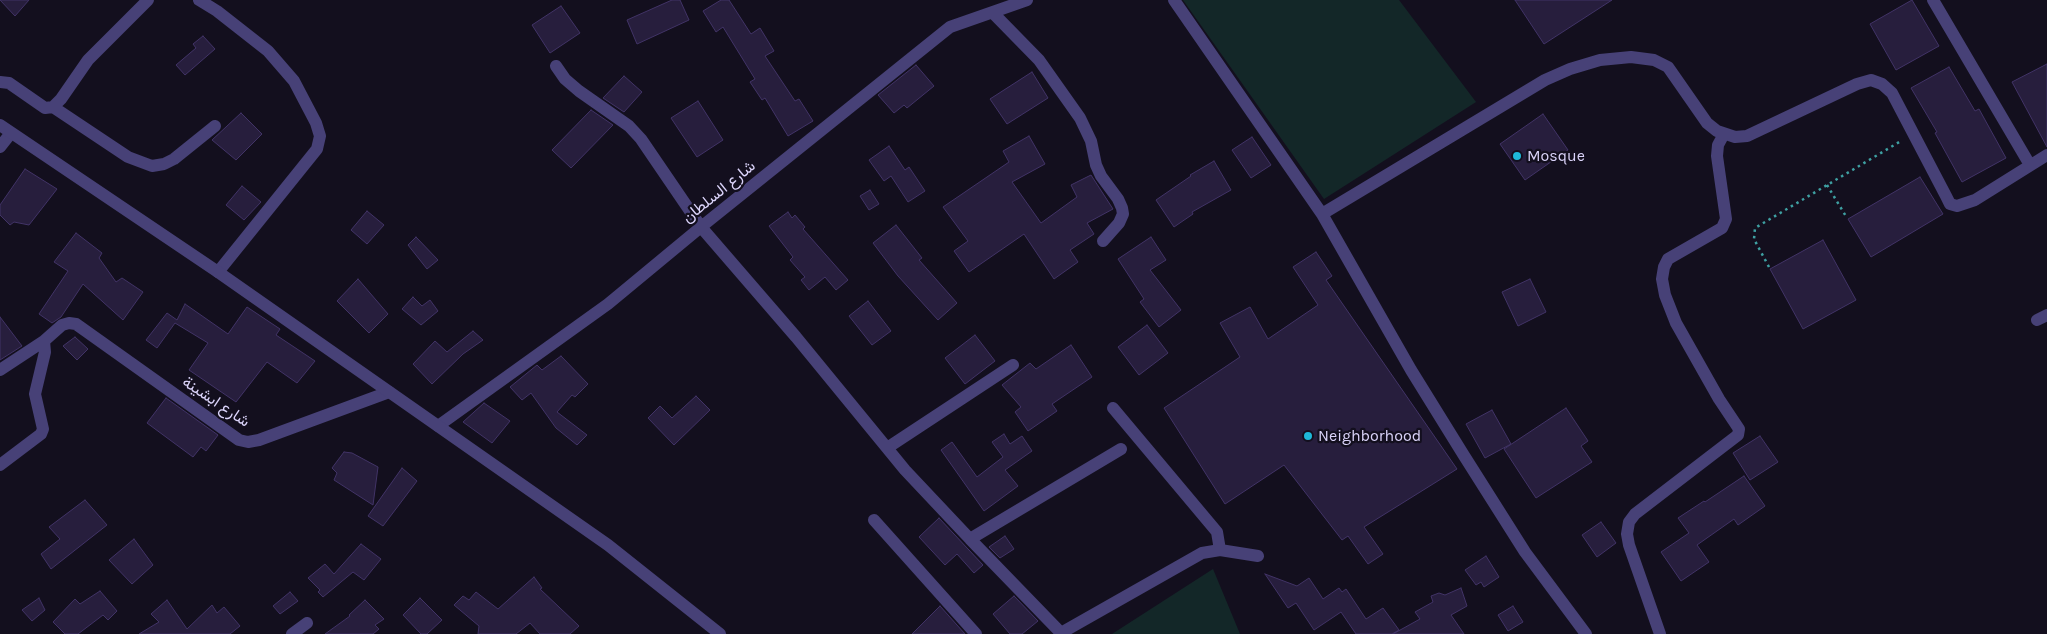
<!DOCTYPE html>
<meta charset="utf-8">
<style>
body{margin:0}
canvas{display:block;background:#130f1e}
</style>
<canvas width="2047" height="634"></canvas>
<script>
const c = document.querySelector('canvas').getContext('2d');
c.lineJoin = 'round';
function paint(path, color) { c.fillStyle = color; c.fill(path, 'evenodd'); }
const poly = rows => new Path2D(rows.map(r => 'M' + r).join(''));
function stroke(path, color, width, dash) { c.strokeStyle = color; c.lineWidth = width; c.lineCap = dash ? 'butt' : 'round'; c.setLineDash(dash || []); c.stroke(path); }
function label(font, color, halo, rows, align = 'center') {
  c.font = font + ' Karla,Vazirmatn,sans-serif'; c.lineWidth = 4.5; c.setLineDash([]); c.textBaseline = 'middle'; c.strokeStyle = halo; c.fillStyle = color; for (const [text, x, y, turn = 0] of rows) {
    c.save(); c.translate(x, y); c.rotate((+turn || 0) * Math.PI / 180); c.textAlign = isNaN(turn) ? turn : align; if (halo) c.strokeText(text, 0, 0); c.fillText(text, 0, 0); c.restore();
  }
}
paint(poly([
 [1183,0,1399,0,1476,102,1324,199],
 [1213,569,1240,634,1112,634]
]), '#132728');
const building = poly([
 [0,0,29,0,15,16,0,0],
 [672,0,680,0,689,20,637,44,627,20,672,0],
 [721,0,729,0,751,34,760,28,774,51,765,56,795,101,799,99,813,121,788,136,765,98,762,100,750,82,755,79,723,27,716,32,703,11,721,0],
 [1515,0,1612,0,1544,44,1515,0],
 [1912,0,1939,46,1896,70,1870,24,1912,0],
 [561,6,580,33,550,53,532,25,561,6],
 [203,36,215,49,185,75,176,65,196,48,193,44,203,36],
 [2047,64,2047,147,2012,82,2047,64],
 [916,65,934,86,907,108,904,105,894,113,878,95,916,65],
 [1949,67,1975,111,1979,109,2006,158,1962,182,1935,133,1937,132,1911,88,1949,67],
 [1032,72,1048,98,1007,124,990,99,1032,72],
 [624,76,642,92,624,112,603,98,624,76],
 [698,101,723,140,697,157,671,118,698,101],
 [591,110,613,125,571,168,552,150,591,110],
 [241,113,262,134,236,160,212,140,241,113],
 [1543,114,1568,150,1525,180,1500,144,1543,114],
 [1029,136,1045,164,1012,182,1041,223,1077,197,1071,185,1091,175,1113,209,1087,223,1094,234,1070,250,1078,262,1054,279,1024,234,969,272,954,251,968,241,943,207,1009,162,1003,151,1029,136],
 [1252,137,1271,165,1251,178,1232,150,1252,137],
 [889,146,905,170,909,167,925,191,908,202,891,176,884,181,869,160,889,146],
 [1214,161,1231,190,1192,212,1193,214,1174,227,1156,200,1191,176,1190,175,1214,161],
 [25,169,57,189,29,225,14,222,10,225,0,215,0,205,25,169],
 [1920,177,1943,214,1871,257,1848,219,1920,177],
 [242,186,261,202,244,220,226,205,242,186],
 [870,190,879,204,869,210,860,196,870,190],
 [367,211,384,225,367,244,351,230,367,211],
 [788,212,792,218,795,215,805,227,803,229,848,280,836,290,825,277,809,290,801,280,805,277,790,260,793,257,769,226,788,212],
 [896,225,922,258,919,260,957,303,938,320,898,276,873,243,896,225],
 [76,233,102,253,99,258,116,282,122,278,143,292,123,320,83,284,61,317,52,323,39,314,68,271,54,262,76,233],
 [416,237,438,260,427,269,408,245,416,237],
 [1151,237,1166,260,1150,270,1181,310,1159,327,1140,302,1144,299,1118,259,1151,237],
 [1823,240,1856,300,1803,329,1770,269,1823,240],
 [1316,252,1332,276,1326,280,1457,469,1364,527,1383,554,1368,564,1348,536,1342,540,1284,465,1225,504,1164,408,1240,357,1220,323,1250,307,1268,339,1318,305,1293,267,1316,252],
 [358,279,388,314,369,333,337,301,358,279],
 [1530,279,1546,312,1518,326,1502,292,1530,279],
 [413,297,422,306,430,300,438,311,421,325,402,309,413,297],
 [868,301,891,331,872,345,849,316,868,301],
 [185,304,228,334,247,307,280,329,276,335,315,361,297,383,267,362,236,402,189,370,208,343,175,323,157,348,146,340,167,313,177,320,185,304],
 [0,317,22,346,0,360,0,317],
 [1147,325,1168,353,1139,375,1118,347,1147,325],
 [473,331,483,340,463,354,432,384,413,364,435,341,447,352,473,331],
 [975,335,995,361,965,384,945,358,975,335],
 [75,337,88,349,77,360,63,346,75,337],
 [1071,345,1092,377,1052,404,1057,411,1028,431,1015,412,1021,407,1002,385,1030,363,1036,369,1071,345],
 [561,356,588,384,575,397,572,395,557,412,587,435,577,445,556,428,531,393,522,400,510,387,537,365,542,370,561,356],
 [696,396,710,410,674,445,648,418,660,406,672,418,696,396],
 [166,398,218,435,206,451,201,447,193,457,147,423,166,398],
 [484,403,510,421,492,443,463,422,484,403],
 [1566,408,1588,441,1581,446,1592,462,1536,498,1504,449,1566,408],
 [1492,410,1511,444,1485,458,1466,424,1492,410],
 [1004,434,1010,444,1022,436,1032,451,1005,470,1018,486,984,511,941,450,952,442,977,477,1003,457,992,442,1004,434],
 [1760,436,1778,462,1750,480,1733,453,1760,436],
 [344,452,352,453,378,467,373,505,334,480,337,473,332,468,344,452],
 [402,468,417,481,383,526,368,516,402,468],
 [1744,476,1765,506,1738,525,1734,519,1697,545,1709,562,1681,581,1661,552,1689,533,1678,518,1704,501,1705,502,1744,476],
 [85,500,107,525,51,569,41,554,60,539,49,527,85,500],
 [939,518,983,565,974,573,957,554,945,565,919,537,939,518],
 [1601,522,1616,543,1597,557,1582,535,1601,522],
 [1005,536,1014,549,1000,558,989,547,1005,536],
 [134,539,153,565,132,584,109,560,134,539],
 [361,544,381,559,364,580,353,572,323,597,318,592,320,590,308,578,325,564,334,574,361,544],
 [1486,556,1499,577,1484,587,1481,582,1476,585,1465,570,1486,556],
 [1265,574,1297,586,1309,578,1323,599,1339,588,1342,592,1346,589,1366,619,1383,608,1399,630,1392,634,1356,634,1341,612,1314,630,1296,603,1288,608,1265,574],
 [534,577,542,588,540,589,579,626,570,634,540,634,530,623,516,634,478,634,479,626,454,605,463,596,469,600,476,592,498,609,534,577],
 [1461,588,1467,606,1451,615,1464,634,1393,634,1420,619,1415,612,1433,602,1431,596,1439,593,1445,595,1461,588],
 [100,591,117,611,108,620,103,615,78,634,65,634,53,622,75,599,80,604,100,591],
 [290,592,298,601,280,614,273,606,290,592],
 [1014,596,1038,621,1022,634,1010,634,993,614,1014,596],
 [39,598,45,610,32,621,22,610,39,598],
 [420,598,442,620,427,634,421,634,403,615,420,598],
 [167,600,187,629,212,605,217,613,224,607,240,626,230,634,139,634,159,622,151,614,167,600],
 [365,600,384,619,375,625,379,629,373,634,325,634,350,616,349,615,365,600],
 [940,606,965,634,912,634,940,606],
 [1513,606,1523,622,1508,631,1498,615,1513,606]
]);
paint(building, '#271e3d');
stroke(building, '#413366', 1);
stroke(poly([
 [1827,185,1847,218],
 [1769,267,1754,239,1755,228,1901,141]
]), '#3ea0a2', 2.5, [2.5, 4]);
stroke(poly([
 [199,0,217,11,268,51,294,81,316,123,320,136,317,149,218,272],
 [1174,0,1322,214,1411,370,1463,454,1525,552,1586,634],
 [1933,0,2030,165],
 [993,13,1039,60,1080,118,1091,141,1096,165,1101,176,1118,199,1122,208,1123,214,1119,223,1103,241],
 [556,66,565,79,579,91,629,126,641,139,701,227,796,337,905,470,970,539,1121,449],
 [0,82,9,83,45,108,53,107,61,99,88,60,148,0],
 [53,107,128,157,152,166,164,164,174,159,215,126],
 [0,147,11,133],
 [1322,214,1545,80,1570,69,1600,60,1631,57,1654,60,1668,67,1707,123,1717,131,1735,137,1747,136,1857,84,1871,80,1882,84,1892,93,1946,196,1950,204,1957,206,1975,200,2047,155],
 [2037,320,2047,315],
 [0,370,44,341,62,325,69,323,76,324,239,440,248,442,259,440,389,392],
 [1113,408,1217,532,1220,550],
 [438,426,608,304,701,227,950,27,1027,0],
 [887,448,1013,365],
 [0,465,41,434,43,429,35,394,45,352,44,341],
 [874,520,976,634],
 [970,539,1061,633,1202,553,1220,550,1258,556],
 [292,634,307,623],
 [1660,634,1629,545,1627,534,1629,522,1635,514,1738,435,1739,429,1719,399,1676,323,1665,295,1662,279,1664,267,1668,259,1722,228,1726,219,1717,156,1718,145,1724,134]
]), '#474177', 12);
stroke(poly([
 [0,125,218,272,608,545,720,634]
]), '#474177', 12);
for (const [x, y, r, color] of [
 [1517,156,5,"#1eb8d9"],
 [1308,436,5,"#1eb8d9"]
]) { const dot = new Path2D(); dot.arc(x, y, r, 0, 2 * Math.PI); c.fillStyle = color; c.fill(dot); stroke(dot, '#130f1e', 2); }
label('16px', '#dad3f9', '#130f1e', [
 ["Mosque",1527,156],
 ["Neighborhood",1318,436]
], 'left');
label('16px', '#dad3f9', '#130f1e', [
 ["شارع السلطان",719,192,-39],
 ["شارع ابشينة",216,402,34]
]);
</script>
